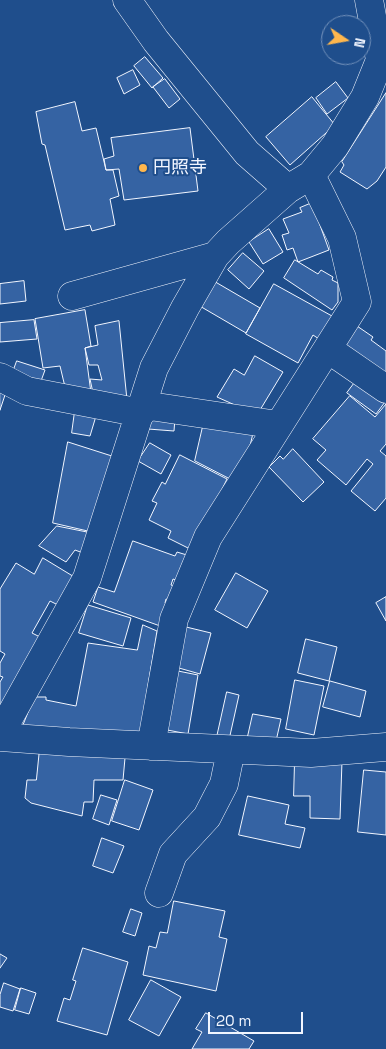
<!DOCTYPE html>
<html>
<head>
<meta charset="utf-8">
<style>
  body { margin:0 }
  #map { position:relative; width:386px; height:1049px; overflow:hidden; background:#1f4e8c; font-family:"Space Grotesk",sans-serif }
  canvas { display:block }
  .north { position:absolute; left:321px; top:15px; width:50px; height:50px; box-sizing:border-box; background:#1f4e8c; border:1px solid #7391ba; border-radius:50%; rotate:102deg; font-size:14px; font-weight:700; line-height:20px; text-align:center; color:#f2f6ff }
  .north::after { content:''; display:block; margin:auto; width:18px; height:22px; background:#ffb74d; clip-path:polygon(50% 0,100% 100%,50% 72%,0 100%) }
  .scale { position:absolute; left:208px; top:1012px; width:95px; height:22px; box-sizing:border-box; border:2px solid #f2f6ff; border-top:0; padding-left:6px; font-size:15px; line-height:18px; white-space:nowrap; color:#f2f6ff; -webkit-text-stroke:4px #1f4e8c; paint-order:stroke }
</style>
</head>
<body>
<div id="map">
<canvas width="386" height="1049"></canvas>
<div class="north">N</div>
<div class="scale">20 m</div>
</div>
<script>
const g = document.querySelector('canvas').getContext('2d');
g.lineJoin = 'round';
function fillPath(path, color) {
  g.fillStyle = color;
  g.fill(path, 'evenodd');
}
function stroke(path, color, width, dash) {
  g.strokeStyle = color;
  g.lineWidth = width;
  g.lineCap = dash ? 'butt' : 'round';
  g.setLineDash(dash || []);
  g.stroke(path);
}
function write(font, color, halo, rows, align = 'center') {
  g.font = font + ' "Space Grotesk","Noto Sans JP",sans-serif';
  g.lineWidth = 4;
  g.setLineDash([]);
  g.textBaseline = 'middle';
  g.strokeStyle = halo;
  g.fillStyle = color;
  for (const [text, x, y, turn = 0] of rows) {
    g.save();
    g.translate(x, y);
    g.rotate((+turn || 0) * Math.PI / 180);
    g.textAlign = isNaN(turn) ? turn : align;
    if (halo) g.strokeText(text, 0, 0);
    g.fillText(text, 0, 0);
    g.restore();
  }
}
const building = new Path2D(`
  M145,57l18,21 -11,10 -18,-22z
  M133,70l7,15 -16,9 -7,-16z
  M165,79l15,20 -11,9 -16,-21z
  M336,82l12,16 -21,16 -11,-16z
  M386,93v74l-9,14 -10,8 -27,-17 4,-7 -2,-3z
  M312,97l23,28 -45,40 -24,-28z
  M75,102l7,29 14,-3 10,42h7l6,26 -9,3 5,26 -23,6 -2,-6 -25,5 -20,-85 -3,-1 -6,-32z
  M190,128l8,63 -74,9 -5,-31 -13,1 -2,-11 10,-3 -3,-18z
  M312,203l17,47 -31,12 -5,-14 -6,2 -5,-15 7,-2 -6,-14 19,-7 -2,-4z
  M269,229l14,23 -20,12 -14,-22z
  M243,253l21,18 -15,18 -21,-19z
  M295,260l23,14 3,-4 12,7 -1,3 6,3v19l-6,8 -48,-32z
  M212,280l48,28 -14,25 -48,-28z
  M24,281l2,20 -26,3v-20z
  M274,284l58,32 -13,23 -6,-4 -15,28 -52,-29z
  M85,310l6,36 -6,2 6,45 -26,-6 -5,-21 -17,2 -8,-49z
  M34,320l3,19 -37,3v-19z
  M119,321l8,79 -34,-7 -3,-14 12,1 -4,-15h-9l-4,-17 13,-3 -3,-19z
  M357,326l16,11 -2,3 15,11v28l-44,-33z
  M255,356l28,16 -26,43 -40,-18 17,-28 10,6z
  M17,361l28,9 -4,11 -28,-9z
  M356,381l29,21 -9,12 -29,-21z
  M0,390l6,2 -6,18z
  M350,396l25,21 11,-13v40l-6,7 6,5v42l-11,13 -24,-20 22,-27 -6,-5 -21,26 -29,-25 9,-10 -13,-11z
  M75,411l21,5 -6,20 -18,-3z
  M147,418h28l-1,13 -26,-2z
  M204,422l50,7 -5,21 -17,30 -37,-19z
  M68,442l47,15 -23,75 -39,-9z
  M150,443l21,12 -10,19 -23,-13z
  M293,449l31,33 -21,20 -34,-35 11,-11 3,3z
  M180,455l47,24 -31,64 -8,5 -20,-10 3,-7 -22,-11 8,-17 -5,-2 10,-19 3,2z
  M57,526l35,7 -9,20 -8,-3 -9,12 -27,-16z
  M133,541l42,15 2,-4 13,4 -9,26 -8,-3 -2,6 7,3 -4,13 -8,-2 -1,4 6,2 -8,22 -70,-25 5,-15 16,5z
  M43,558l33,20 -16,28 -10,-5 -18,32 10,5 -42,69v-25l3,-5 -3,-1v-13l5,-9 -5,-3v-62l16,-26 18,11z
  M236,573l32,18 -21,37 -32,-18z
  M386,597v24l-10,-18z
  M88,605l43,13 -8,28 -44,-13z
  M143,625l14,6 -18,110 -118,-11 13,-33h12v3l30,6 12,-63 49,7z
  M182,626l29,7 -11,41 -28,-8z
  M306,639l31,8 -8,34 -31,-8z
  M168,669l30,6 -10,59 -31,-6z
  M295,680l29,6 -10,49 -28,-6z
  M330,681l36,10 -6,26 -37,-10z
  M227,692l12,3 -10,45 -12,-3z
  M253,714l28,5 -7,31 -28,-5z
  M40,748l85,10 -2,22h-29l-1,22h-9l-2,14 -51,-13 -6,-5 2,-18h9z
  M295,760l47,1 -2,58 -30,-1v-22h-16z
  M364,770l22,2v63l-28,-3z
  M125,780l28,10 -14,40 -27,-9z
  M101,795l16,5 -8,25 -16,-6z
  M248,796l41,9 -4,19 20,4 -5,20 -61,-13z
  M102,838l22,8 -11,27 -20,-7z
  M174,901l51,10 -6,26 8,2 -11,52 -73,-16 6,-29 7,2 4,-16 7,1z
  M131,909l11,4 -7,23 -12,-4z
  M83,948l45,14 -21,73 -50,-14 7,-23 6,2 6,-19 -3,-1z
  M0,954l7,4 -7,10z
  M151,980l30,17 -22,39 -30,-16z
  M4,983l16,6 -7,22 -13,-4v-12z
  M21,988l15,5 -7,21 -14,-4z
  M206,1013l48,28 -5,8h-57l10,-17 -6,-3z`);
fillPath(building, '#3563a3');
stroke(building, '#f2f6ff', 1);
const street = new Path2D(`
  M127,0l29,41 91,112 41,36
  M72,296l143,-40
  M328,349l58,40
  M0,377l27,14 114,22
  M143,405l135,20
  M0,734l87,-156 67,-210 31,-60 30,-52 13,-14 60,-53 23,-14 24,-29 30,-49 15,-37 -11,-60
  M0,737l69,5 242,11 75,-6
  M151,746l23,-127 34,-82 149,-235 -15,-64 -31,-63
  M159,893l14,-39 34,-37 17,-33 7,-34`);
stroke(street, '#f2f6ff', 29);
stroke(street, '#1f4e8c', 28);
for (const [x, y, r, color] of [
  [143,168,5,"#ffb74d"]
]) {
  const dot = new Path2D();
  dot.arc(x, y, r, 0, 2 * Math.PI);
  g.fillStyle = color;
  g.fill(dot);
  stroke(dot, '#1f4e8c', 2);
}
write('18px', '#f2f6ff', '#1f4e8c', [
  ["円照寺",153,168]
], 'left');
</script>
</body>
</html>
